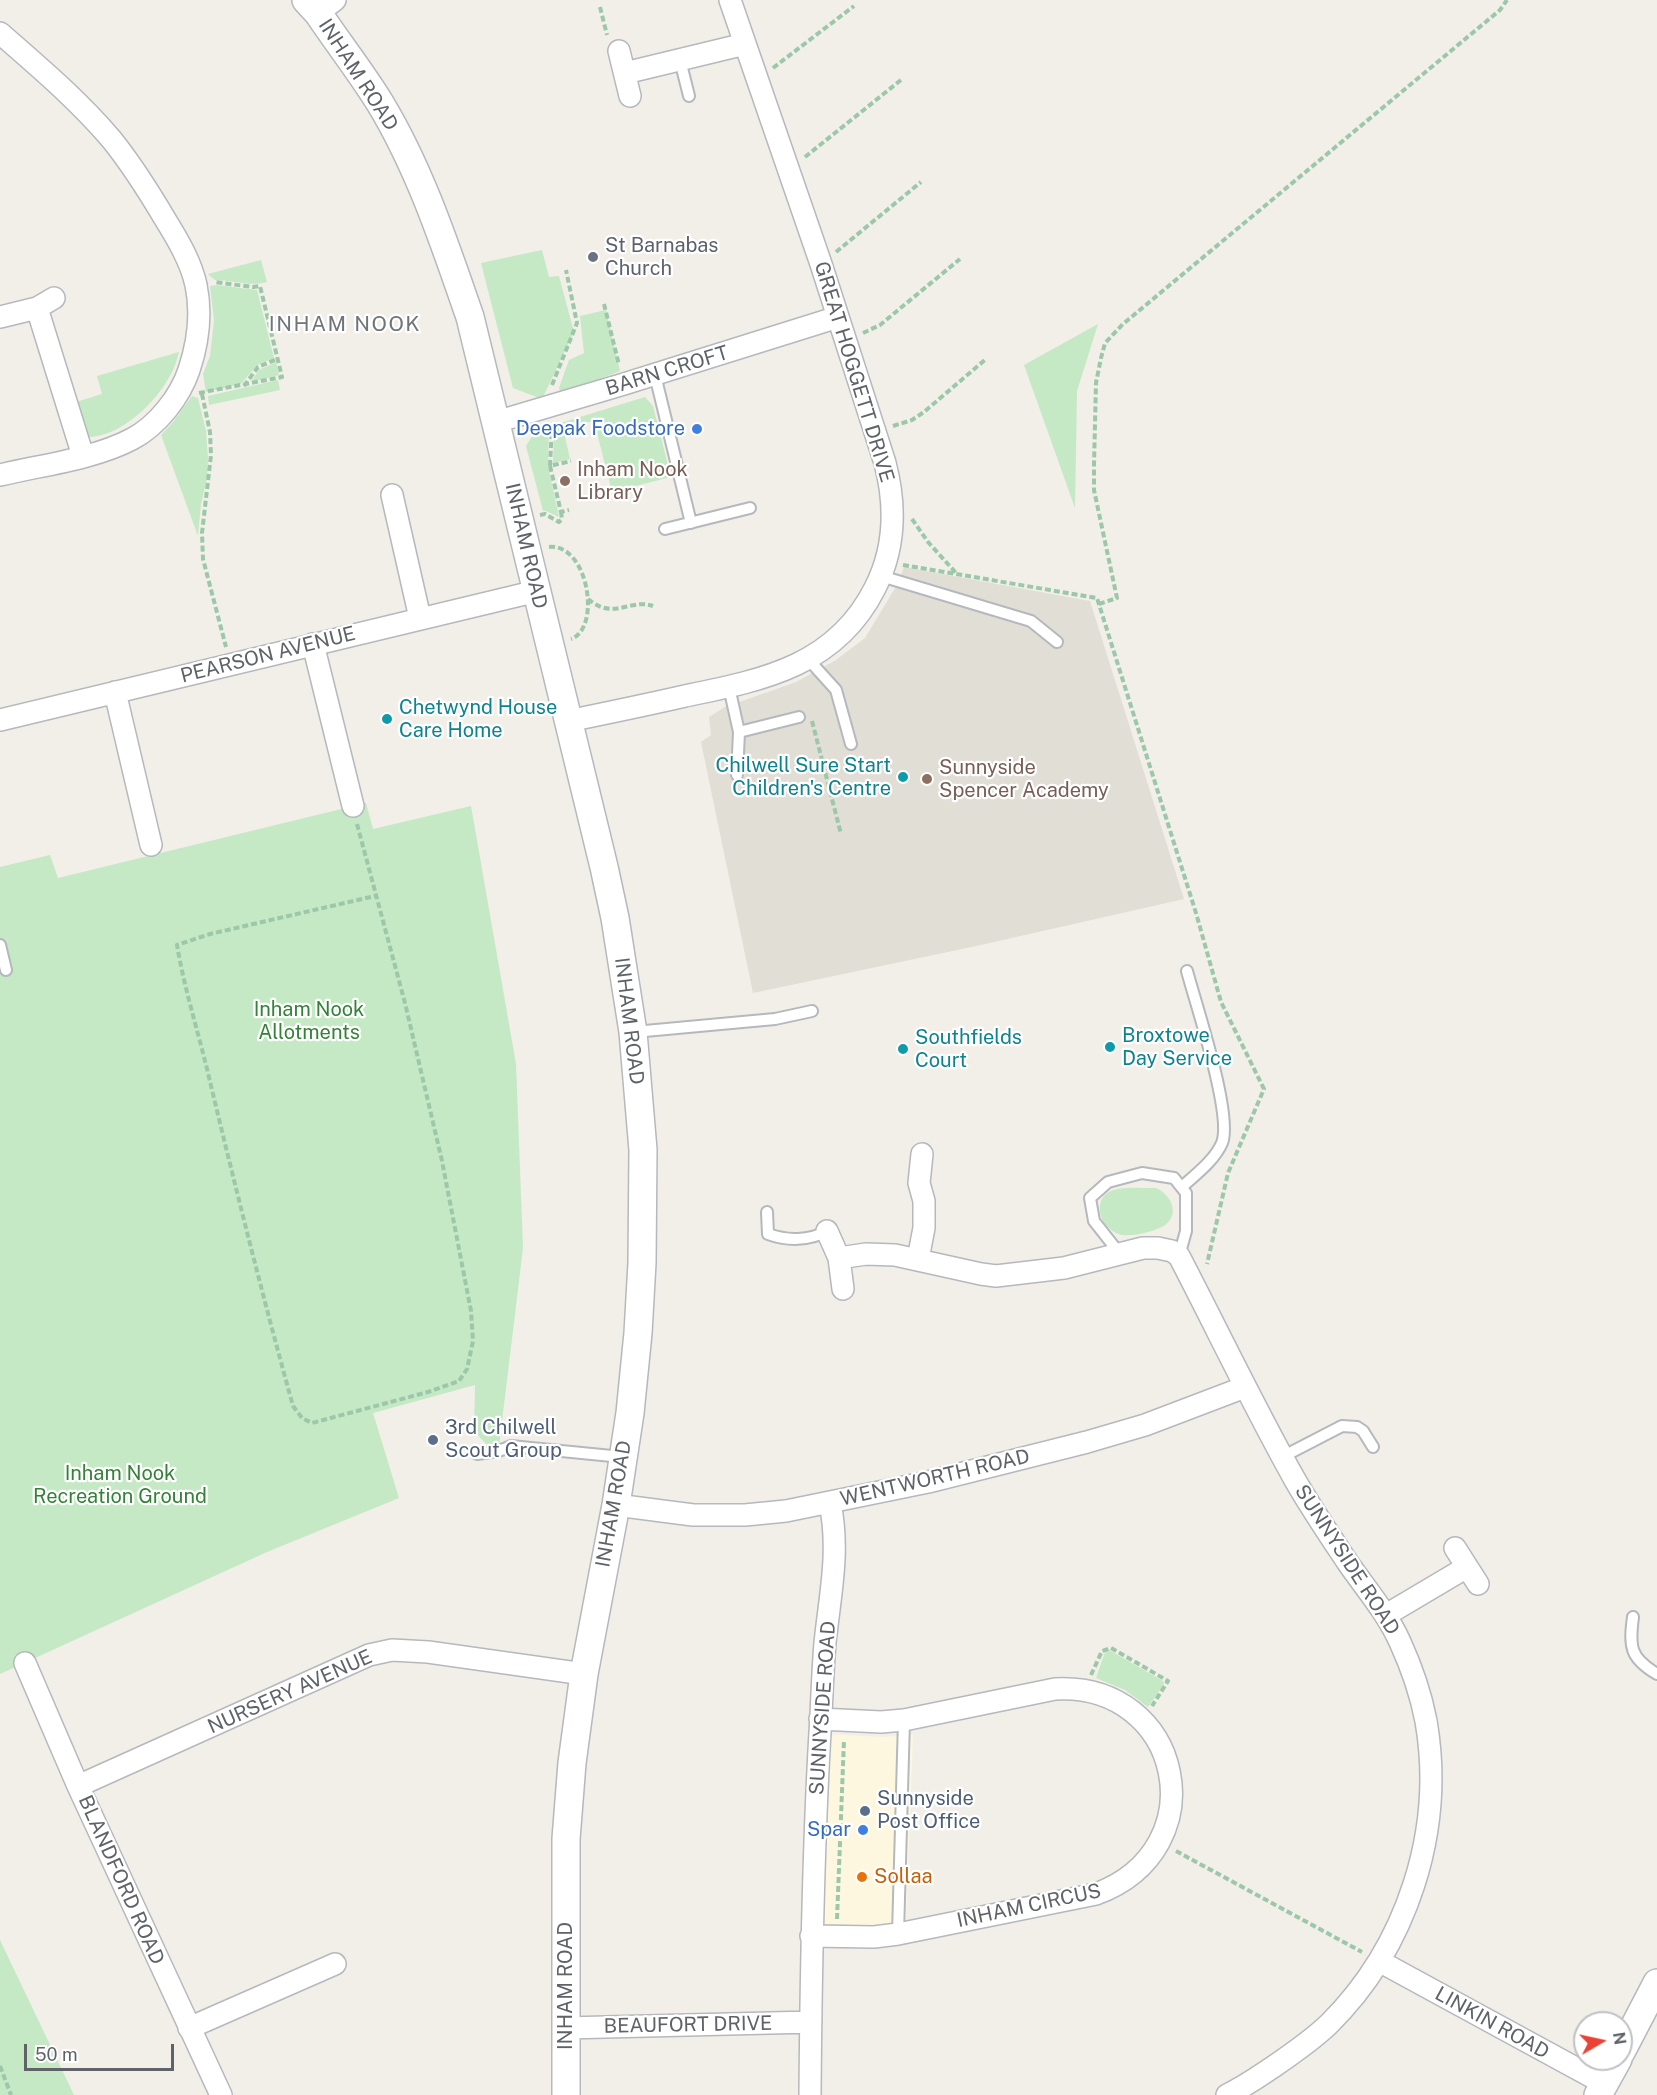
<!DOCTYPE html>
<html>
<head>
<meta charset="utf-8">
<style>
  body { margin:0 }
  #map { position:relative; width:1657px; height:2095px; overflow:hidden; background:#f1efe8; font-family:"Public Sans",sans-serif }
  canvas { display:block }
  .north { position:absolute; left:1573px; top:2011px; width:60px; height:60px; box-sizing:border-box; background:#fff; border:2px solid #bfc1c3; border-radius:50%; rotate:81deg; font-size:16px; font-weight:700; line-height:24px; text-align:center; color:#5f6368 }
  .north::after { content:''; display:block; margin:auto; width:21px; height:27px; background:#ea4335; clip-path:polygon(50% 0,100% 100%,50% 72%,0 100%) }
  .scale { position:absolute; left:24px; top:2044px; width:150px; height:27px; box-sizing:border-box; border:3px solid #5f6368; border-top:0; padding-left:8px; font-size:18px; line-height:21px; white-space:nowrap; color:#5f6368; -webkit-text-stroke:4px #fff; paint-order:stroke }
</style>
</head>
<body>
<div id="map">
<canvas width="1657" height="2095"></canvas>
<div class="north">N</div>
<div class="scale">50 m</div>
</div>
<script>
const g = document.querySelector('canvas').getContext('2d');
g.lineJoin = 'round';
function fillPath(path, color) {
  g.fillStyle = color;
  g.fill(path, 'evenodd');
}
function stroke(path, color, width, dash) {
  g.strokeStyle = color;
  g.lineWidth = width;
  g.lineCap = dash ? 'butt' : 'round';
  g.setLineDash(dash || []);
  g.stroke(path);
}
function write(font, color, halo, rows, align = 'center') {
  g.font = font + ' "Public Sans",sans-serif';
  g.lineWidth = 4.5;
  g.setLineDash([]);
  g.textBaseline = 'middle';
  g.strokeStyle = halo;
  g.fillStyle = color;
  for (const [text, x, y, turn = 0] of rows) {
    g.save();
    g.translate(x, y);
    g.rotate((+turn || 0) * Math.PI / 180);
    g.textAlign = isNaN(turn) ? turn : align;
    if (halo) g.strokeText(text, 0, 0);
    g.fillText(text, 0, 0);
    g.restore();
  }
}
fillPath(new Path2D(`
  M824,1734l58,3 31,-2 -7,187 -34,3 -52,-1z`), '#fef7e0');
fillPath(new Path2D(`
  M904,567l186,34 94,298 -203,46 -228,48 -52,-251 10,-7 -2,-18 16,-10 71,-25 40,-22 29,-22 32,-53z`), '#e1ded6');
fillPath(new Path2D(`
  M542,250l7,27 10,-1 15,56 -32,67 -29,-11 -32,-125z
  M261,260l6,22c-18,5 -34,-2 -52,-2l-7,-6z
  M217,285l40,5 17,68 -17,7 -16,19 -35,8 -3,-18 7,-18 4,-36 -4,-34z
  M606,310l14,61 -59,23 -2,-6 10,-28 15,-7 -4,-37z
  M1098,324l-21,67 -2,117 -51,-143z
  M179,352c-2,7 -4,15 -8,22 -15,29 -52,65 -87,63l-8,-35 26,-8 -5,-18z
  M276,362l3,13 -28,7 8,-12z
  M278,380l2,10 -71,15 -1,-9z
  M192,396l6,2 8,33 2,27 -1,20 -6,26 -3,32 -37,-101 12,-13z
  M645,397l8,9 18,71 -59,15 -18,-71 -31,7 7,31 -17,4 1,-38z
  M549,426l-1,40 11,51 -13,-6h-3l-17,-65 10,-16z
  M366,803l7,26 98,-23 45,258 7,184 -24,198 -12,-1 -13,-14 1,-46 -102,28 26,85 -132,54 -267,122v-807l50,-12 8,23z
  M1156,1188c14,6 25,25 9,37 -10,7 -39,14 -49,8 -9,-5 -15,-12 -16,-22 -2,-30 36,-22 56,-23z
  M1109,1650l54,31 1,3 -16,23 -23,-17 -29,-12 9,-26z
  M0,1940l74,155h-74z`), '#c5e8c5');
const service = new Path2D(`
  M680,60l9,36
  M655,375l36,148
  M665,529l85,-21
  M881,576l150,45 26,21
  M808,659l28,31 15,54
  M729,687l10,45 -2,43
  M739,732l60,-15
  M0,945l6,25
  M634,1032l141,-13 37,-8
  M1182,1187c14,-13 32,-26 40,-44 11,-28 -26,-138 -35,-172
  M767,1212l1,22c19,7 41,7 59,-3
  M1120,1254l-26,-33 -4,-23 18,-16 34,-9 32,5 12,15v38l-7,25
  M477,1454l22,-3 12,-5 111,11
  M1282,1457l60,-31 15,1 6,4 10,16
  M1633,1617c-4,30 -3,41 24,57
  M898,1934l6,-214`);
const minor = new Path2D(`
  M318,13l17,-13
  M0,33c39,34 78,67 112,107 20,25 37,52 53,79 13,21 26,43 31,66 6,29 2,58 -7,85 -9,27 -32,56 -57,69 -38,20 -90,26 -132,36
  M619,51l11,45
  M625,73l120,-29
  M37,308l46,148
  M0,317l37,-9 17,-10
  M496,422l128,-38 214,-67
  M392,495l28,123
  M313,644l40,162
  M115,692l36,153
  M0,720l537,-129
  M568,721c39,-8 78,-16 117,-25 78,-16 151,-30 190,-108 20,-39 21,-83 10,-125l-64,-199 -91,-264
  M827,1231l12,27 4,31
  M839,1258l27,-4 29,1 86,19 15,2 68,-8 79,-20h15l14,3 7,5c39,75 75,151 116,224 16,28 35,56 53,83 18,26 39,50 52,79 11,24 21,53 26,79 19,110 -19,226 -98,304 -16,15 -36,29 -55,42 -15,10 -29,20 -46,28
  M918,1259l6,-31v-27l-5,-18 3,-29
  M616,1505l77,10h52l41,-4 142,-29 159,-40 58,-17 100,-38
  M1455,1548l23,36
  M1386,1615l81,-48
  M25,1663l53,123 143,309
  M78,1786l291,-131 23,-5 36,2 156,22
  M811,1936l63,1 24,-3 198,-40c122,-45 87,-212 -41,-205l-151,31 -23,2 -61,-3
  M1379,1961l226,123
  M189,2028l146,-64
  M565,2028l246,-6
  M810,2095c1,-126 3,-253 11,-379 1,-24 2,-49 4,-73 5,-49 15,-91 5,-140`);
const tertiary = new Path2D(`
  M306,0l12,13c20,30 43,59 62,90 40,66 65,142 90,214l134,550 11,51 18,114 10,118 -1,113 -4,70 -8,80 -14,92 -32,169 -12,89 -6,76v256
  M1621,2052l36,-69
  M1598,2095l20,-36`);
stroke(service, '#b5b8bc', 14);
stroke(minor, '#b5b8bc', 24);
stroke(tertiary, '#b5b8bc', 30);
stroke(new Path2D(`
  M600,7l7,28
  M773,68l81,-62
  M805,157l96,-77
  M836,252l85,-70
  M604,304l15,61
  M863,333l17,-8 80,-66
  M552,385l25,-62 -11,-53
  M244,386l14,-19 19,-8
  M199,393l83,-16 -22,-91 -7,1 -39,-5
  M202,394l8,38 1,23 -9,78 1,26 23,88
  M552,424l-2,42 21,-5
  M893,426l19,-6 12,-8 62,-53
  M550,466l11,46 8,-2
  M540,515l5,-1 14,8 3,-3 -1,-7
  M912,519l16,23 28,31
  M549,547c39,-4 53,81 22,92
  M903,565l194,33 99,315 25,89 43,87 -36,84 -21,91
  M588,599c26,22 41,-1 65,7
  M1099,604l18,-6 -23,-108v-25l2,-82 5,-25 4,-15 18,-19 377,-314 7,-10
  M812,721l29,113
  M357,824l48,179 37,158 29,150 2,30 -6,28 -8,12 -31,11 -116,31 -10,-5 -9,-12c-31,-112 -59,-224 -86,-337 -10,-41 -23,-82 -30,-124l33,-11 165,-38
  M1091,1675l11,-24 9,-3 57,33 -16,25
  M1176,1851l186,101
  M837,1919l7,-179
  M0,2066l11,29`), '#9cc7a9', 4, [6, 3]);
stroke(service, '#fff', 10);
stroke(minor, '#fff', 21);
stroke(tertiary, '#fff', 27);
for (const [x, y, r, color] of [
  [593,257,6,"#6b7280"],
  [697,429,6,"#3f7fe0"],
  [565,481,6,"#8d6e63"],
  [387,719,6,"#0f9aa8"],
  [903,777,6,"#0f9aa8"],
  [927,779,6,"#8d6e63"],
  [1110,1047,6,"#0f9aa8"],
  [903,1049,6,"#0f9aa8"],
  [433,1440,6,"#5c6f8a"],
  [865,1811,6,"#5c6f8a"],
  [863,1830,6,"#3f7fe0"],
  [862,1877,6,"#e8710a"]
]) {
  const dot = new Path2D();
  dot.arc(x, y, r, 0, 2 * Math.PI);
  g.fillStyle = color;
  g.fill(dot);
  stroke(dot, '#fff', 2);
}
write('20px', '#5f6368', '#fff', [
  ["INHAM ROAD",358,75,57],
  ["BARN CROFT",667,371,-17],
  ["GREAT HOGGETT DRIVE",854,372,73],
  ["INHAM ROAD",526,546,77],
  ["PEARSON AVENUE",268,655,-14],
  ["INHAM ROAD",629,1021,83],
  ["WENTWORTH ROAD",935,1478,-13],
  ["INHAM ROAD",614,1504,-80],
  ["SUNNYSIDE ROAD",1347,1560,57],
  ["NURSERY AVENUE",290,1692,-24],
  ["SUNNYSIDE ROAD",823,1708,-86],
  ["BLANDFORD ROAD",121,1880,66],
  ["INHAM CIRCUS",1029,1906,-12],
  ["INHAM ROAD",566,1986,-90],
  ["LINKIN ROAD",1492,2023,29],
  ["BEAUFORT DRIVE",688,2025,-1]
]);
write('20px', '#5b616d', '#fff', [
  ["St Barnabas",605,246],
  ["Church",605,269]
], 'left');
write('20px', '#366cbe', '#fff', [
  ["Deepak Foodstore",685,429],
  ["Spar",851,1830]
], 'right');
write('20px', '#785e54', '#fff', [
  ["Inham Nook",577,470],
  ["Library",577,493],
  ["Sunnyside",939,768],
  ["Spencer Academy",939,791]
], 'left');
write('20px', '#0d838f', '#fff', [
  ["Chetwynd House",399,708],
  ["Care Home",399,731],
  ["Chilwell Sure Start",891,766,"right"],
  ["Children's Centre",891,789,"right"],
  ["Broxtowe",1122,1036],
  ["Day Service",1122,1059],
  ["Southfields",915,1038],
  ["Court",915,1061]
], 'left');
write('20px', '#348238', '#fff', [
  ["Inham Nook",309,1010],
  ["Allotments",309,1033],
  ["Inham Nook",120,1474],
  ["Recreation Ground",120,1497]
]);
write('20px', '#4e5e75', '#fff', [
  ["3rd Chilwell",445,1428],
  ["Scout Group",445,1451],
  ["Sunnyside",877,1799],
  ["Post Office",877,1822]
], 'left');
write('20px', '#c56008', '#fff', [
  ["Sollaa",874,1877]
], 'left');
g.letterSpacing = '1.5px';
write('21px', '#70757a', '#fff', [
  ["INHAM NOOK",345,325]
]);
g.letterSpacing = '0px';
</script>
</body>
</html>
